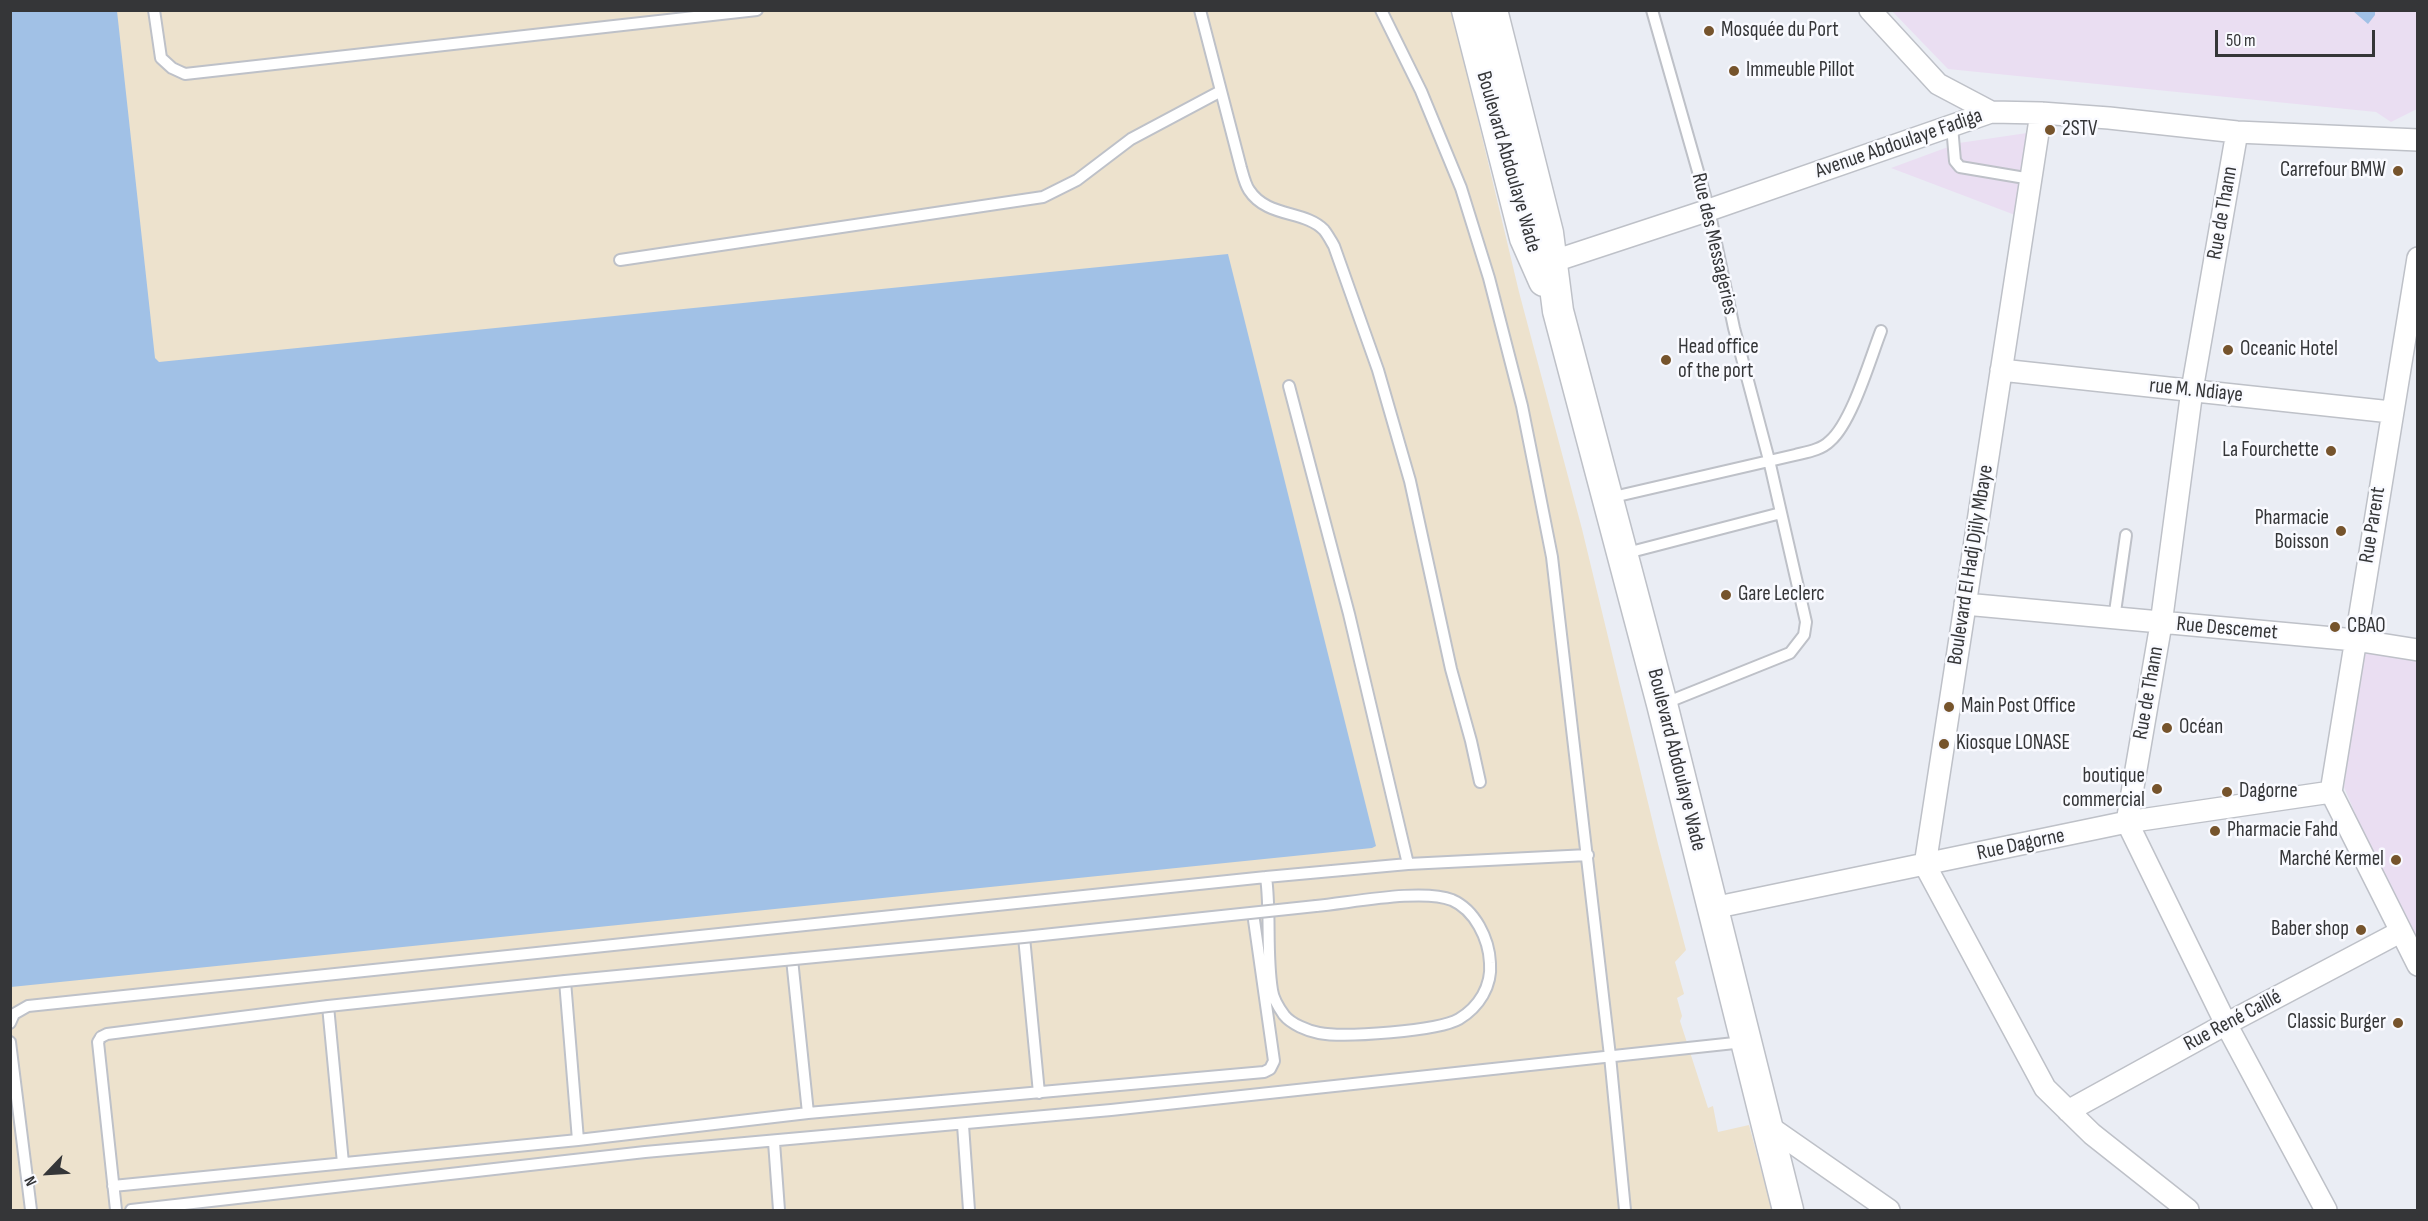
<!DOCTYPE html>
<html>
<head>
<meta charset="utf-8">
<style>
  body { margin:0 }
  #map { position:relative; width:2428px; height:1221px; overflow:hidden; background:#eaedf4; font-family:"Sofia Sans Condensed",sans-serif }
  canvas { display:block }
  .frame { position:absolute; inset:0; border:12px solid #353638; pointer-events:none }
  .north { position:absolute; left:18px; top:1143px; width:60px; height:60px; -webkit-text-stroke:4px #f9faff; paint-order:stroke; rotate:245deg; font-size:16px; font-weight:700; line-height:24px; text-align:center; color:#353638 }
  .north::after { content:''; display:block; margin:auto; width:21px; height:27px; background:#353638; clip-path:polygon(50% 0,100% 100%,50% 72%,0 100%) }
  .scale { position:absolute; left:2215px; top:30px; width:160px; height:27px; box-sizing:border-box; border:3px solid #353638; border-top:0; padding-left:8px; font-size:18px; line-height:21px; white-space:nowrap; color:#353638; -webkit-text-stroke:4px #f9faff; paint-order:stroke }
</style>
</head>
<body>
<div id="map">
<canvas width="2428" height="1221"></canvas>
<div class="frame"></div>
<div class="north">N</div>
<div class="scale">50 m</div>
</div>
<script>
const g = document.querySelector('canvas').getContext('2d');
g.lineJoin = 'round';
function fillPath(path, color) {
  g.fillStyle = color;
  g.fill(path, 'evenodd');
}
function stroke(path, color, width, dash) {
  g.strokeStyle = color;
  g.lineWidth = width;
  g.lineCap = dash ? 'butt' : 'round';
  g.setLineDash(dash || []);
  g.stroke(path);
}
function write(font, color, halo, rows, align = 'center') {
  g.font = font + ' "Sofia Sans Condensed",sans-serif';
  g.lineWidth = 5;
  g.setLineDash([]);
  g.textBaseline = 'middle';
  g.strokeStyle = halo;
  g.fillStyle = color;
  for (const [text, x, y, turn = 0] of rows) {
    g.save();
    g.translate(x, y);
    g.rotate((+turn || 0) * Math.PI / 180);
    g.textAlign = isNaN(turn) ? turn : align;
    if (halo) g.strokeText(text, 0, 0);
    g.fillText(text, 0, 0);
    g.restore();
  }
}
fillPath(new Path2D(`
  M1892,11h525v98l-26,13 -15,-10 -428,-43z
  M2027,133l-12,82 -124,-47 68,-25z
  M2365,640l52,7 1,287 -10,5 -64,-152z`), '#eadef2');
fillPath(new Path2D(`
  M10,11h1442l67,281 63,237 76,315 28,106 -11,12 9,32 -7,4 5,18 -2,5 28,87 5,-2 5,26 31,-7 23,85h-1761z`), '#ede2cd');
fillPath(new Path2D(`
  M11,10l106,1 38,347 4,4 1069,-108 148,592 -4,2 -1361,139z
  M2353,11h22v4l-7,9z`), '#a1c1e6');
const lane = new Path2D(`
  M154,10l7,48 11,10 13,6 572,-64
  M1200,10l41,158c2,7 4,16 8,22 18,28 56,20 75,40 4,5 7,11 10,16l44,124 32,111 41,188 20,72 9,41
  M1381,10l40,81 40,97 28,90 33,128 13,65 17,86 58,499 15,154
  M1652,10l57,200 25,118 35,132 37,162 -2,13 -14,18 -127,51
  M1952,126l3,35 5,6 71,12
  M620,260l423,-63 34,-17 54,-41 90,-48
  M1289,386l60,228 59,250
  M1609,498l186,-43c12,-3 26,-5 35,-14 22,-19 40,-82 51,-110
  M1623,554l158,-41
  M2114,619l12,-84
  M1266,877c5,37 0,76 6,113 1,8 7,18 12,25 7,9 24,16 35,18 25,5 119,-2 140,-14 20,-12 33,-33 31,-56 -1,-24 -15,-53 -38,-63 -30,-12 -102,3 -136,6
  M1024,937l15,156
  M792,959l16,154
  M565,981l13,159
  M328,1006l15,157
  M10,1023l4,-9 14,-8 1238,-129 142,-13 180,-9
  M101,1037l-3,5 18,168
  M10,1042l21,168
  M963,1125l6,85
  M774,1142l5,68
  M113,1186l465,-46 230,-27 456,-41 6,-3 4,-8 -21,-148
  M131,1210l514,-58 466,-42 633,-68`);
const street = new Path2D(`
  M1870,10l68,74 53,28
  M2041,113l-116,752 120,223 47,46 96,76
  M2237,132l-45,258 -31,234 -34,198 99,202 100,186
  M1539,266l170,-56 282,-98 50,1 68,5 128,14 181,8
  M2001,370l390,42
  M1965,604l390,36 63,10
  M2331,792l87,-534
  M2331,792l87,173
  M1713,908l414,-86 204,-30
  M2068,1111l158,-87 174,-92
  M1764,1123l125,87`);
const secondary = new Path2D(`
  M1467,10l58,228 19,43
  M1492,10l56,223 10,78 104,393 126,506`);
stroke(lane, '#bec1c8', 14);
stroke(street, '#bec1c8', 24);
stroke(secondary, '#bec1c8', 33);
stroke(lane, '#fff', 10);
stroke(street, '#fff', 21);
stroke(secondary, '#fff', 30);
const laneBridge = new Path2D(`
  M101,1037l6,-3 221,-28 237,-25 459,-44 292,-31`);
stroke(laneBridge, '#bec1c8', 14, []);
stroke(laneBridge, '#fff', 10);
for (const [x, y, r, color] of [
  [1709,31,6,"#76542c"],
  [1734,71,6,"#76542c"],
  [2050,130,6,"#76542c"],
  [2398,171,6,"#76542c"],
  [2228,350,6,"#76542c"],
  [1666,360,6,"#76542c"],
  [2331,451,6,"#76542c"],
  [2341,531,6,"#76542c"],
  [1726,595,6,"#76542c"],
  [2335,627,6,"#76542c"],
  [1949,707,6,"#76542c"],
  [2167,728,6,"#76542c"],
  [1944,744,6,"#76542c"],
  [2157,789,6,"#76542c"],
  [2227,792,6,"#76542c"],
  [2215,831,6,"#76542c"],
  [2396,860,6,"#76542c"],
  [2361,930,6,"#76542c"],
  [2398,1023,6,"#76542c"]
]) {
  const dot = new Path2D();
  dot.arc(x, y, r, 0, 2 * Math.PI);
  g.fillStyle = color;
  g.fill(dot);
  stroke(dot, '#f9faff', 2);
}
write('21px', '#353638', '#f9faff', [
  ["Mosquée du Port",1721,31],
  ["Immeuble Pillot",1746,71],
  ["2STV",2062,130],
  ["Carrefour BMW",2386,171,"right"],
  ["Head office",1678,348],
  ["of the port",1678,372],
  ["Oceanic Hotel",2240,350],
  ["La Fourchette",2319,451,"right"],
  ["Pharmacie",2329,519,"right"],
  ["Boisson",2329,543,"right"],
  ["Gare Leclerc",1738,595],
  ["CBAO",2347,627],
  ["Main Post Office",1961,707],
  ["Océan",2179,728],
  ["Kiosque LONASE",1956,744],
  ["boutique",2145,777,"right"],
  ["commercial",2145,801,"right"],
  ["Dagorne",2239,792],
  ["Pharmacie Fahd",2227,831],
  ["Marché Kermel",2384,860,"right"],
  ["Baber shop",2349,930,"right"],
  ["Classic Burger",2386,1023,"right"]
], 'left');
write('21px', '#353638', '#f9faff', [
  ["Avenue Abdoulaye Fadiga",1899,144,-19],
  ["Boulevard Abdoulaye Wade",1508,162,74],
  ["Rue de Thann",2223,213,-80],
  ["Rue des Messageries",1714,244,77],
  ["rue M. Ndiaye",2196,391,6],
  ["Rue Parent",2373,525,-81],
  ["Boulevard El Hadj Djily Mbaye",1971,565,-81],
  ["Rue Descemet",2227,629,5],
  ["Rue de Thann",2149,693,-80],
  ["Boulevard Abdoulaye Wade",1676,760,76],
  ["Rue Dagorne",2021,845,-12],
  ["Rue René Caillé",2233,1021,-28]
]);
</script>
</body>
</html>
